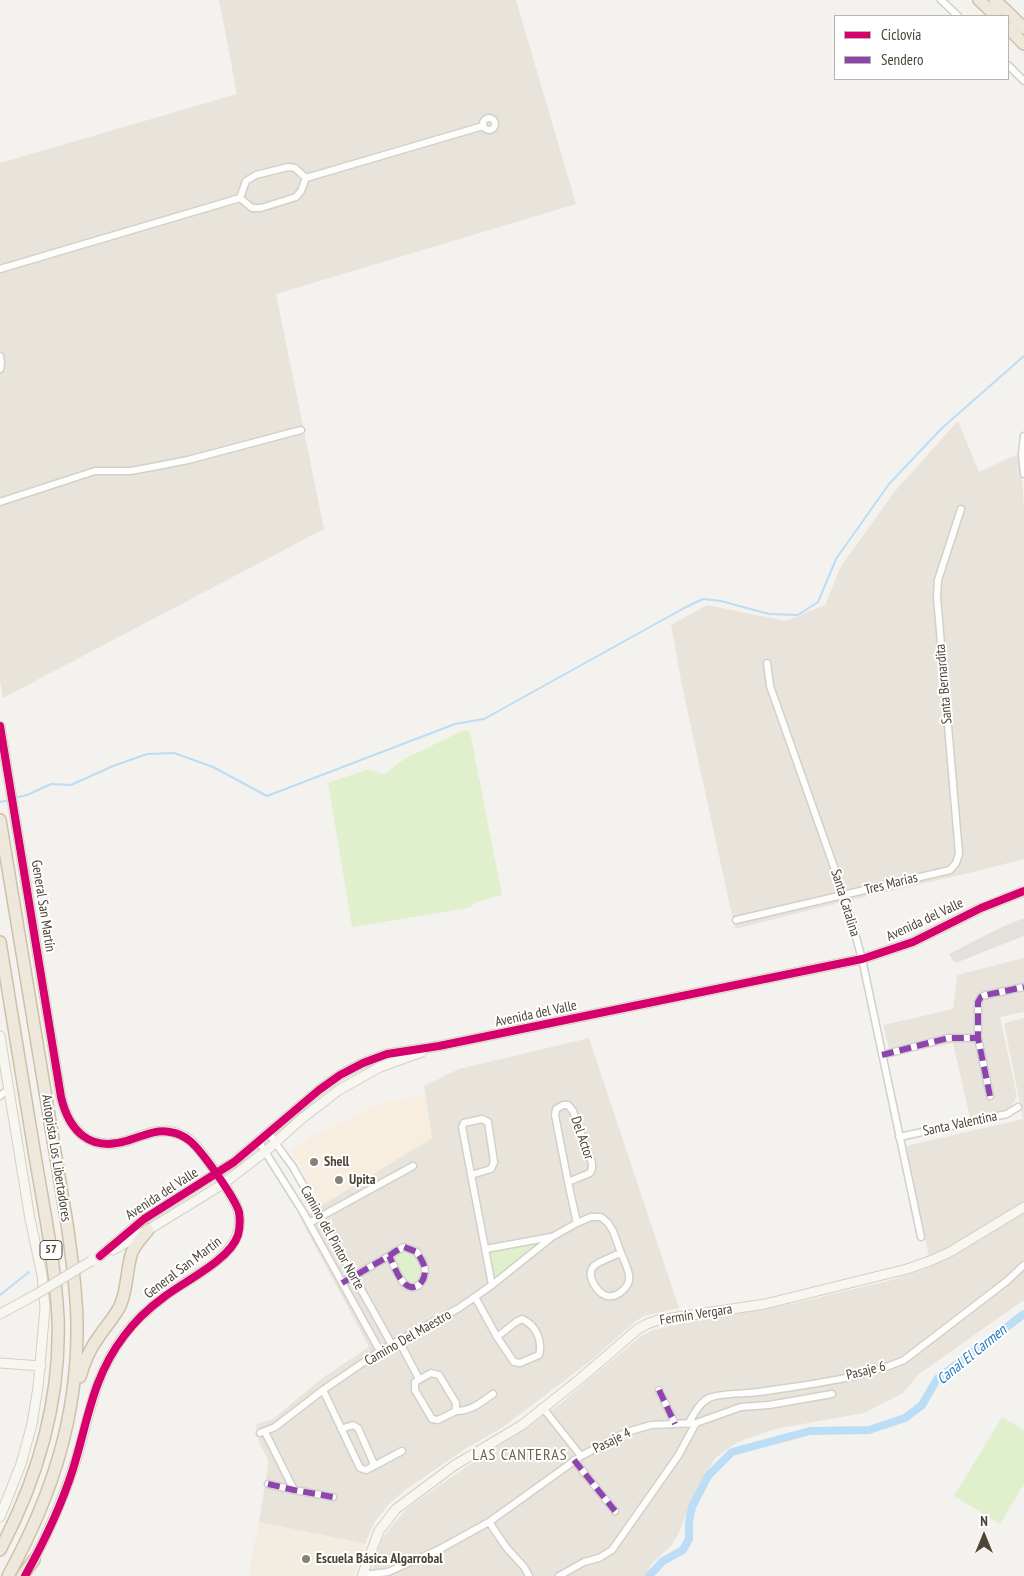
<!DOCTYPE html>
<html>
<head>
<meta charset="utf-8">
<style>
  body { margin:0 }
  #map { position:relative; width:1024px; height:1576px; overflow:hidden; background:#f4f2ee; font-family:"PT Sans Narrow",sans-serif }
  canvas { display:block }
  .legend { position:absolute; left:834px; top:15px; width:175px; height:65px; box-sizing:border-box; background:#fff; border:1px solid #b7b5af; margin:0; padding:6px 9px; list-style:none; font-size:15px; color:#4c4537 }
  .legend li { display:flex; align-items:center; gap:10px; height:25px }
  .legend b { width:25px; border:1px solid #b7b5af }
  .north { position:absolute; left:959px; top:1511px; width:50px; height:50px; -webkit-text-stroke:4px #fff; paint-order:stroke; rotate:0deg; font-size:14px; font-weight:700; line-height:20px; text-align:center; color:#4c4537 }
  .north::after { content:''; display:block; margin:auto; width:18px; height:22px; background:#4c4537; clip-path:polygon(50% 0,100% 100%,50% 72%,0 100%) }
</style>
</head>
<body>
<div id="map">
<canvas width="1024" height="1576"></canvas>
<ul class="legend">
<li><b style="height:6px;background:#d6006c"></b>Ciclovía</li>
<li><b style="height:6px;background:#8e44ad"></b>Sendero</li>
</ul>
<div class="north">N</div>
</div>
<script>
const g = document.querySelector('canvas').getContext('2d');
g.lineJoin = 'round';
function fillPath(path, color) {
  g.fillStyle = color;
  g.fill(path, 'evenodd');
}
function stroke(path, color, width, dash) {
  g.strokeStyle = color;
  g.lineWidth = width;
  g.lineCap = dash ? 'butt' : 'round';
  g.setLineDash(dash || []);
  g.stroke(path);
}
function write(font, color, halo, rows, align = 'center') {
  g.font = font + ' "PT Sans Narrow",sans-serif';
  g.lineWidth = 4;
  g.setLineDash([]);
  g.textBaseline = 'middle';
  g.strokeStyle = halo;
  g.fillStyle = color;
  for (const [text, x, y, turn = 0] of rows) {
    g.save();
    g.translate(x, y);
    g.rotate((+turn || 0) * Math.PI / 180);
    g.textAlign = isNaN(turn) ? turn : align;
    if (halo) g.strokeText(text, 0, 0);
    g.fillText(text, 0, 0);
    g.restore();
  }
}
fillPath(new Path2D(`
  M219,0h297l60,204 -300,90 48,235 -321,169 -3,-18v-517l237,-69z
  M958,421l21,51 41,-19 4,54v352l-59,15 -119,27 -111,28 -53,-243 -11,-61 36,-20 79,16 39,-16 16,-39 54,-75z
  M1024,958v54l-24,5 17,80 -9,13 -38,8 -17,-75 -62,13 -8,-31 70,-16 4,-34z
  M1024,1018v282l-105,74 -16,19 -39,20 -89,16 -37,13 -23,16 -27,51 -8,21 -8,15 -19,17 -8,14h-275l12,-37 11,-15 16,-17 51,-36 65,-42 36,-26 80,-67 12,-6 20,-5 118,-21 97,-23 43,-14 -25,-121 117,-27 -19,-96z
  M589,1038l90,270 -35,8 -8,5 -47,41 -86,65 -38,22 -60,41 -17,15 -14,18 -9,21 -106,-22 9,-56v-7l-9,-16 -3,-19 17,-5 48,-40 48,-32 -69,-129 132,-80 -8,-52 35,-17z`), '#e8e4db');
fillPath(new Path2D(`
  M425,1094l7,44 -110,67 -31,-55 22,-14 78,-37 1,3z`), '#f7eee0');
fillPath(new Path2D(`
  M259,1522l106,22 -11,32h-106z`), '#f2ede0');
fillPath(new Path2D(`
  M464,730h4l2,2 32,163 -25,7 -9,6 -116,19 -24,-144 38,-13h6l9,4 5,-1 18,-14z
  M539,1243l-45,35 -5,-27z
  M405,1251c9,0 18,11 18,20 -1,4 -3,8 -4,12l-5,2c-11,-3 -15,-16 -19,-26l1,-3z
  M1002,1417l22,13v54l-24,40 -46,-28z`), '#e1f0cc');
fillPath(new Path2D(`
  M1024,918v18l-66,26h-4l-5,-8 53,-27z`), '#e3e1dc');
stroke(new Path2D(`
  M14,798l13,-3 24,-11 20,1 42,-19 34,-12 27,-1 39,14 54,29 188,-72 29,-5 202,-112 17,-8 18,2 48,13 29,1 20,-13 18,-43 53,-75 53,-56 82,-72
  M0,802l10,-2
  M0,1295l29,-23`), '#bbddf5', 2);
stroke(new Path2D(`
  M649,1576l14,-15 20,-11 6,-11v-17l3,-15 16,-31 24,-24 78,-21 59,-1 36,-12 17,-13 15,-26 87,-65`), '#bbddf5', 8);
const street = new Path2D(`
  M941,0l17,16
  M1008,65l16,16
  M483 124a6 6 0 1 1 12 0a6 6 0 1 1-12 0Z
  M306,178l177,-52
  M240,198l6,-17 10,-6 32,-8 7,1 11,10
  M240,198l12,10h9l35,-11 5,-6 5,-13
  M0,269l240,-71
  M0,356l1,7 -1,6
  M1024,436l-2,18 2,20
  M0,502l95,-31h35l17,-3 41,-8 113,-30
  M767,663l3,23 76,215 16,58 59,278
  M736,920l214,-50 6,-7 3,-9 -22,-257 1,-17 23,-71
  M882,1055l66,-17h30
  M0,1096l9,-7
  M990,1096l-12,-58v-36l3,-5 5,-2 38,-8
  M563,1105h5l5,6 19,52v6l-2,4 -22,9 -13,-67 1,-6z
  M269,1133c7,12 16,23 24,34l99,178
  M899,1137l108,-23 11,-7
  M259,1142l44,70 77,139
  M471,1175l20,-6 3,-7 -6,-40 -6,-3 -18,4 -2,4 30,158
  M568,1182l9,41
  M309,1223l104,-57
  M486,1249l65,-12
  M621,1253c3,7 7,15 8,22 2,11 -11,23 -22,21 -10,-3 -21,-20 -14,-29 4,-5 21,-11 28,-14z
  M342,1283l47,-27 7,-5 8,-4 13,5c2,4 6,9 7,14 4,12 -7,28 -19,18 -7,-6 -11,-19 -16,-28
  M475,1297l22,40 17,25 6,1 19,-8c4,-14 -3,-30 -17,-36l-6,3 -19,15
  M399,1341l20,38
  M431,1373l8,2 17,28v8l-18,9 -6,-1 -17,-29v-8z
  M323,1390l37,78 6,2 6,-3 1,-5 -15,-34 -5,-3 -12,4
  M659,1390l16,34
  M543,1408l38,48
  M456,1411c16,0 25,-9 37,-17
  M688,1424c6,-10 11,-21 21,-26 11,-5 36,-4 50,-6 46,-7 102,-13 145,-32l103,-79 17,-16
  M265,1432l29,58
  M260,1433l15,-6 48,-37 57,-39 79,-43 33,-23 60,-48 25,-14 14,-6h10l7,6 5,8 8,22
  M574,1460l41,51
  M372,1467l30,-16
  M268,1484l26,6 39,7
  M489,1522l17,25 18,20 5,9
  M363,1574h8l17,-2 52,-23 49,-27 92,-66 46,-24 24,-7 45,-2 45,-16 28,-2 63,-11
  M559,1576l25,-14 15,-4 13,-8 66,-94 18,-33`);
const secondary = new Path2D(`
  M0,726l61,371c8,34 30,55 65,44 14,-4 26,-11 41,-10 8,1 17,4 24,10 11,10 42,54 47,69 2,7 2,15 0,22 -6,27 -51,48 -72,63 -14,11 -28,23 -39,36 -32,42 -36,78 -50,126 -12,37 -27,73 -46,108
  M0,1036l30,183 12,56 3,33 -7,79 -6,37 -11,40 -21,53
  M113,1250l35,-20 75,-46 43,-33 34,-31 39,-30 41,-23 42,-15
  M100,1256l44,-37 90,-57 85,-72 21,-15 23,-12 24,-9 52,-8 423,-87 51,-17 68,-34 43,-17
  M0,1314l35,-19
  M0,1363l41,3
  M362,1576l17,-45 17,-22 59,-44 67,-40 59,-47 57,-49 9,-5 11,-4 107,-16 142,-35 23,-8 20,-9 74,-45`);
const highway = new Path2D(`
  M979,0l17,16
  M995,0l29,28
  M1008,28l16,16
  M0,820l68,410c4,31 9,63 9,95 1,91 -25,171 -69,251
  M0,942c12,72 24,143 35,214 9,53 20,107 23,161 3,82 -20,161 -58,233
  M80,1377c4,-14 9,-27 18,-39 7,-11 16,-20 22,-32 8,-18 6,-36 12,-54 4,-8 10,-15 16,-22
  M22,1576l12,-16`);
stroke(street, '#d2d0cb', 9);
stroke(secondary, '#d4d0c4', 11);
stroke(highway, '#cec0a6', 14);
stroke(street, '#fdfdfc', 6);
stroke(secondary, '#f7f6f1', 9);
stroke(highway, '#ede8db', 11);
const secondaryBridge = new Path2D(`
  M35,1295l56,-34`);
stroke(secondaryBridge, '#d4d0c4', 11, []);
stroke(secondaryBridge, '#f7f6f1', 9);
stroke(new Path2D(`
  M882,1055l66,-17h30
  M990,1096l-12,-58v-36l3,-5 5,-2 38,-8
  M342,1283l47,-27 7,-5 8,-4 13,5c2,4 6,9 7,14 4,12 -7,28 -19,18 -7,-6 -11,-19 -16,-28
  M659,1390l16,34
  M574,1460l41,51
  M268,1484l26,6 39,7`), '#8e44ad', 6, [12, 6]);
stroke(new Path2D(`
  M0,726l61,371c8,34 29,55 65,44 15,-4 28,-12 44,-9 7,1 14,4 20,9 12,10 45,57 49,71 1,7 1,16 -1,23 -8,25 -53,46 -74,62 -15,11 -29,24 -40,39 -32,42 -36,85 -51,133 -12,38 -29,73 -48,107
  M100,1256l44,-37 90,-57 85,-72 21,-15 23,-12 24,-9 52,-8 423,-87 51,-17 68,-34 43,-17`), '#d6006c', 8);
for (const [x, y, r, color] of [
  [314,1162,5,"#878277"],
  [339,1180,5,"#878277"],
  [306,1559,5,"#878277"]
]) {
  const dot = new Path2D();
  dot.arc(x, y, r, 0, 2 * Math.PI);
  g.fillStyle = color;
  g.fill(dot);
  stroke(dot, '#fff', 2);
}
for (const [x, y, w] of [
  [51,1250,22]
]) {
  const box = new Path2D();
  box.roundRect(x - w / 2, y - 9.5, w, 19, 4);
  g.fillStyle = '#fff';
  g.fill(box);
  stroke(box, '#4c4537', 1);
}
write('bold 12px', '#4c4537', null, [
  ["57",51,1250]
]);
write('14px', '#4c4537', '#fff', [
  ["Santa Bernardita",944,684,-95],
  ["Tres Marías",891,884,-14],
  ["Santa Catalina",845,903,73],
  ["General San Martín",43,906,81],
  ["Avenida del Valle",925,920,-25],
  ["Avenida del Valle",536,1014,-12],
  ["Santa Valentina",960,1124,-12],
  ["Del Actor",582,1138,71],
  ["Autopista Los Libertadores",56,1158,81],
  ["Avenida del Valle",162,1194,-33],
  ["Camino del Pintor Norte",332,1238,61],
  ["General San Martín",183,1268,-37],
  ["Fermín Vergara",696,1315,-9],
  ["Camino Del Maestro",408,1338,-30],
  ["Pasaje 6",866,1371,-14],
  ["Pasaje 4",612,1441,-26]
]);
write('bold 14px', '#4c4537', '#fff', [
  ["Shell",324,1162],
  ["Upita",349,1180],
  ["Escuela Básica Algarrobal",316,1559]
], 'left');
write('italic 15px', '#2379bc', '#fff', [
  ["Canal El Carmen",972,1355,-39]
]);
g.letterSpacing = '1px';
write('16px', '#70634d', '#fff', [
  ["LAS CANTERAS",520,1455]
]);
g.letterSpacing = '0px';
</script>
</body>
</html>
